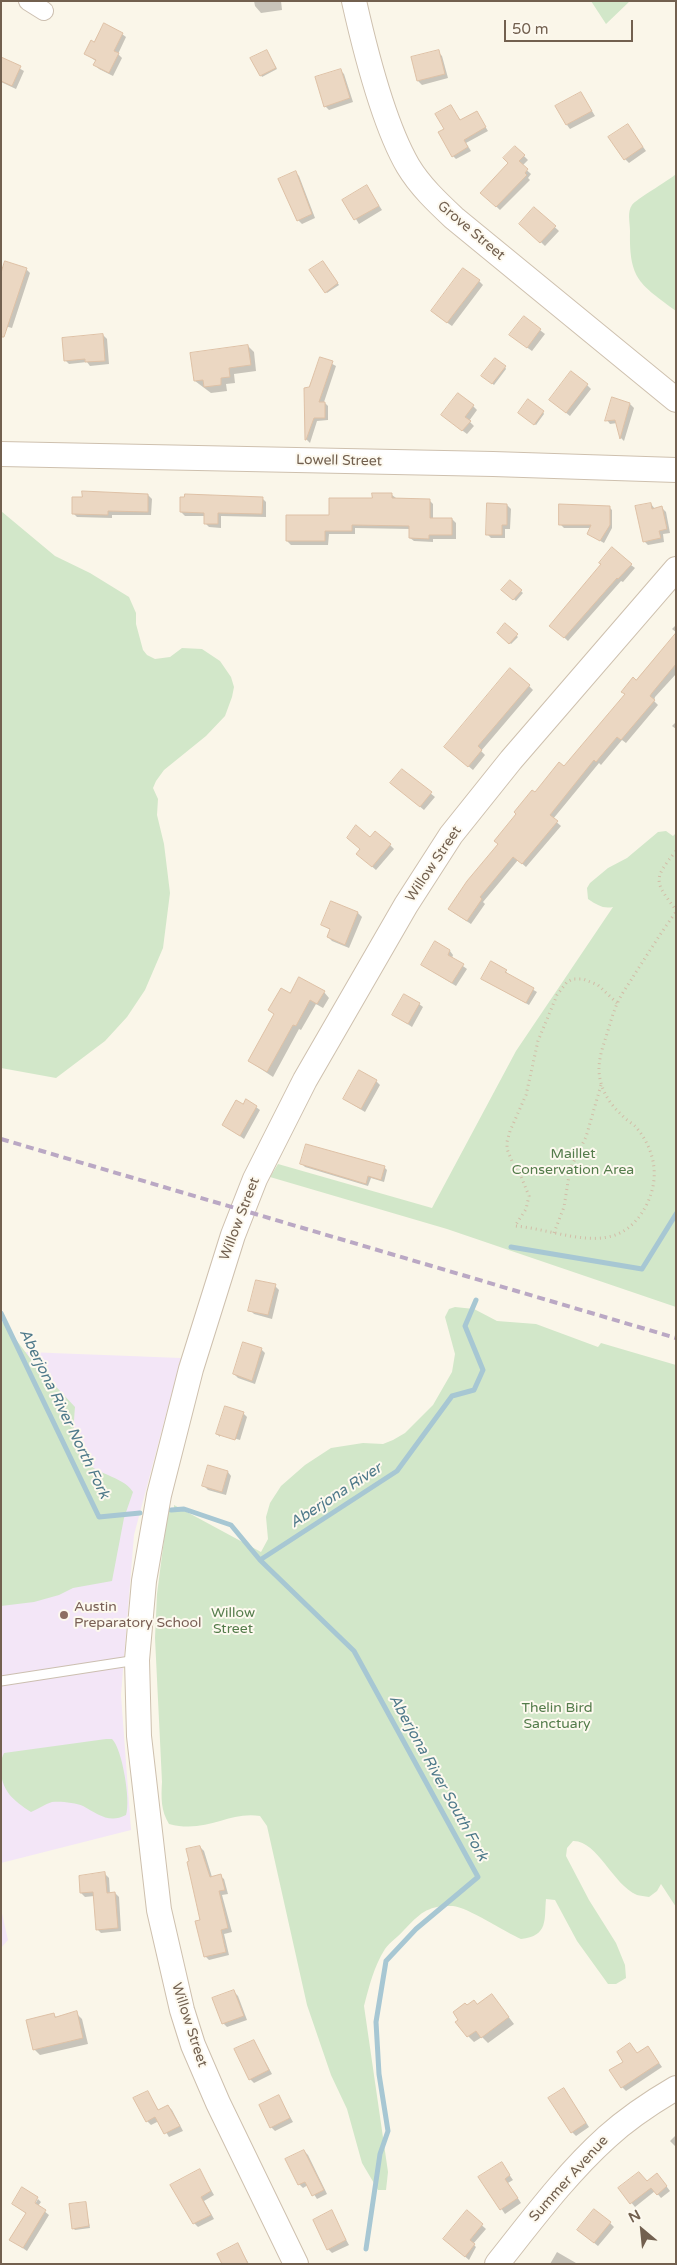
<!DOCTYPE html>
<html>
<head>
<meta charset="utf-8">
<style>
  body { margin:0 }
  #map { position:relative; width:677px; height:2265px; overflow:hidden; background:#faf6e9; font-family:"Varela Round",sans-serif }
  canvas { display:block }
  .frame { position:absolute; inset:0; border:2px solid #72604f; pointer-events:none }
  .north { position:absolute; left:617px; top:2205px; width:50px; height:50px; -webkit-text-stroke:4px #fdf9ef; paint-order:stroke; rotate:332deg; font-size:14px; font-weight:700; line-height:20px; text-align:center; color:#72604f }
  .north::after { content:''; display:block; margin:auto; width:18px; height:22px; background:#72604f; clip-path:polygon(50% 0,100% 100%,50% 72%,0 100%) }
  .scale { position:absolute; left:504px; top:20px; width:129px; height:22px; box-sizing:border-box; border:2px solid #72604f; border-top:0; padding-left:6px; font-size:15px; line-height:18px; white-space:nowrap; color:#72604f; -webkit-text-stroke:4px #fdf9ef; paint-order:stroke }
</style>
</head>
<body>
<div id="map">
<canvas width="677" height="2265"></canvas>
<div class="frame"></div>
<div class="north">N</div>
<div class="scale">50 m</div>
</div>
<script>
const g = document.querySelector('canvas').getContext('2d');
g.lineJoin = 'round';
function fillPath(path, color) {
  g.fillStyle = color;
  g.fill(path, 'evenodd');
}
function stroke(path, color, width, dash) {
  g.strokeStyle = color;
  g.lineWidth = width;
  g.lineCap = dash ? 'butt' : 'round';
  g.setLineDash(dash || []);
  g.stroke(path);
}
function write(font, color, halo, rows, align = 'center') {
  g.font = font + ' "Varela Round",sans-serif';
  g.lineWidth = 4;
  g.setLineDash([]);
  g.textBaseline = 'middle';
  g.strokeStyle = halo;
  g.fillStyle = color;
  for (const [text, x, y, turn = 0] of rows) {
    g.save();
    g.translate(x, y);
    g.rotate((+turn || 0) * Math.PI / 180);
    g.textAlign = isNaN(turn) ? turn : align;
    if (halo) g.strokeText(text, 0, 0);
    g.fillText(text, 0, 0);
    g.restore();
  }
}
fillPath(new Path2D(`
  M1,1351l180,7 -47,177 -13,160 10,135 -130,33z
  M1,1909l7,31 -7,8z`), '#f3e6f7');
fillPath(new Path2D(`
  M591,1h39l-24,23z
  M676,174v137c-36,-27 -47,-31 -46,-80 0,-9 -3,-19 2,-26 3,-5 36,-24 44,-31z
  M1,511l54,45 35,17 39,24 7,16v11l7,26 4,5 8,4 15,-2 12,-9 20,1 18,12 11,16 3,10 -2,10 -7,19 -19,20 -42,34 -8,11 -3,7 5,11 -1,16 7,29 6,49 -7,55 -18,42 -18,27 -22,24 -49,37 -55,-10z
  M666,831l7,5 3,-3v474l-229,-78 -177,-52 8,-13 154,44 84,-157 97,-144c-10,2 -16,-2 -25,-8l-1,-11 3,-5 18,-15 19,-10 31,-26z
  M455,1307l19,2 23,12 39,3 62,23 3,-4 75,22v542l-15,-23 -4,7 -8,6c-4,-1 -9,-1 -12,-2 -24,-10 -40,-55 -64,-54l-6,7 -1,8 23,44 27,43 9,22 1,13 -10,6h-8l-31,-43 -22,-41 -9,-1c-2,20 3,37 -25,40 -16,-7 -54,-32 -68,-33 -25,-1 -33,7 -49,24 -6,7 -14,12 -19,19 -11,17 -16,38 -21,57l24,166 -2,18h-8l-16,-27 -15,-54 -16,-34 -24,-70 -40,-179 -7,-10c-32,-5 -53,18 -91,8 -8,-13 -8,-26 -7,-42l-7,-144 2,-44 11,-85h6v-4l87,47 7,-13 -2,-22 4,-14 11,-17 24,-21 26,-17 32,-5 20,1 10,-4 12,-7 28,-28 19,-33 3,-18 -10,-37 4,-8z
  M1,1320l32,42 42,45c-3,35 -3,54 33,68 10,5 18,7 25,17l-9,26 -12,63 -39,7 -14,7 -25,7 -33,4z
  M106,1739h6c10,9 19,62 14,76 -17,9 -28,-1 -43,-9 -7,-3 -22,-5 -31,-4 -7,2 -14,7 -21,10 -17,-11 -30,-21 -30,-43 0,-6 0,-10 3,-16z`), '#d2e7c9');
fillPath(new Path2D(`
  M254,1h27l1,9 -21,3 -6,-7z
  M122,34l4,3 -8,17 4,4 -9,18 -14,-7 -4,-4 2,-3 -11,-8 9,-10z
  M267,51l10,18 -15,8 -1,-2z
  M438,52l4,4 6,22 -26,7 -4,-4 -6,-23z
  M1,58l23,13 -8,18 -15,-7z
  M340,70l4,4 9,28 -24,8 -4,-4z
  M581,93l14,23 -25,13 -3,-4z
  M451,107l10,14 15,-9 12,19 -22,12 5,8 -15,8 -3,-3 -8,-26z
  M631,130l15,21 -17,12 -4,-4z
  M515,147l13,13 -6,6 9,8 -3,4 2,2 -30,30 -18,-17 28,-30z
  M295,172l4,4 16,42 -13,6 -4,-4z
  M367,187l15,23 -23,14 -15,-24z
  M534,208l25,23 -14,15 -24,-23z
  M324,264l15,21 -12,8 -1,-1z
  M26,269l4,4 -18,55 -11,-3z
  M479,281l4,4 -31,41 -16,-11z
  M524,318l21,16 -13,17 -17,-12z
  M103,335l4,4 2,25 -19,2 -3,-4 -18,2 -4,-4z
  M248,346l6,6 2,19 -22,3 1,9 -9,1 1,7 -16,2 -16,-12z
  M321,358l15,8 -12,36 4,4v14l-11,1 -7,22 -4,-4 4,-50z
  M505,367l1,2 -12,16 -11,-9z
  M587,385l4,4 -21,27 -15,-12z
  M630,404l4,4 -10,33 -3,-3 -4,-15 -7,1 -3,-4z
  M473,406l4,4 -8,11 5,5 -7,8 -20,-15z
  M543,412l1,2 -8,11 -15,-11z
  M148,495l4,4 -1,16h-39v3l-35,-1 -4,-4z
  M392,495l4,3 33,2 4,4v15h19l4,4v16h-23v3l-19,-1 -4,-3v-9l-55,-1v6h-26l-1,11h-37l-4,-4 43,-25z
  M262,498l4,4v15l-45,-1v12l-12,-1 -4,-4v-7h-20l-4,-4z
  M651,504l4,5 7,-1 4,4 4,21 -7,1 1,8 -16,3 -3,-3z
  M507,505l4,4 -1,20h-5v9h-14l-4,-4z
  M609,507l3,3v18l-8,15 -16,-9 3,-6h-27l-4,-4z
  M631,565l4,3 -12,14 -2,-1 -53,60 -13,-12z
  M510,581l13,12 -7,8 -13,-11z
  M505,625l13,12 -7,7 -12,-11z
  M676,625v7l-4,-3z
  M676,635v39l-21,23 -1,4 4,4 -32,38 -4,-3 -21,25 -2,-2 -46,56 8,7 -35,41 -8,-7 -35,42 2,2 -14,20 -17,-11 -4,-4 85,-115 29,-26z
  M529,686l4,4 -52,61 4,4 -12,15 -24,-20z
  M676,722v7l-4,-3z
  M402,770l33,27 -11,13 -28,-23z
  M371,839l19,6 4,4 -18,21 -14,-12z
  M332,902l26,11 4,4 -13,31 -17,-7 -4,-4 3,-7 -9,-5z
  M435,943l15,8 3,4 -1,3 15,11 -11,17 -34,-21z
  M506,971l2,4 29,17 -8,13 -47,-26z
  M324,992l5,6 -6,10 -7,-4 -15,26 -2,-1 -26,48 -24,-16 26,-46 -5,-5 20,-16z
  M419,1004l4,3 -11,20 -18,-12z
  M376,1081l4,4 -15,27 -21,-13z
  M243,1106l13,1 4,3 -16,29 -20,-14z
  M342,1154l42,13 3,3 -3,12 -13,-4 -3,8 -63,-19 -3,-3 39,-8z
  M275,1286l4,4 -7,29 -18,-5 -4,-4z
  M261,1349l4,4 -10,31 -17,-6 -4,-4z
  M243,1413l4,4 -7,23 -20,-6v3l-3,-3z
  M228,1472l3,4 -5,19 -18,-5 -4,-4z
  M200,1847l4,4 8,26 8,-1 4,3 4,15 -6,1 10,37 -8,2 5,21 -20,5 -4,-4z
  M105,1874l4,4 1,16 5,-1 4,4 2,34 -20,2 -4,-4 -3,-33 -9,1 -4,-4 -1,-16z
  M234,1992l4,4 9,24 -20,7 -4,-4z
  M492,1995l22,29 -26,19 -6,-6 -8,5 -6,-6v-29l9,-1z
  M76,2013l6,6 6,25 -48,11 -6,-6 20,-34 3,3z
  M254,2041l18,33 -18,9 -4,-4z
  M648,2047l14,20 -36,24 -4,-4 3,-25z
  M564,2089l25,38 -13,9 -4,-4z
  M147,2092l12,19 9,-5 4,4 11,21 -14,6 -10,-16 -8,4 -4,-4z
  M279,2097l14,25 -18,9 -4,-4z
  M676,2135v12l-6,-6z
  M304,2151l4,4 19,39 -10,5 -9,-14 -5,3 -4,-4z
  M501,2163l12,17 -5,3 13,20 -16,11 -25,-37z
  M200,2171l14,24 -10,6 10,18 -16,8 -4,-4z
  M661,2179l9,12 -9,7 -6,-7 -20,16 -15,-18z
  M38,2199l3,3 -3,4 11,9 -22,36 -16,-11 16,-26 -14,-10 19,5z
  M85,2203l5,25 -15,2 -2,-2z
  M331,2212l18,33 -17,8 -4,-4z
  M467,2212l19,17 -13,15 3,3 -7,13 -20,-17z
  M610,2223l4,4 -16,19 -15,-12z
  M238,2245l11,19h-27z
  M557,2252l19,11 1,1h-27z`), '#0003');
stroke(new Path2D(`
  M511,1247l131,22 34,-55
  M1,1313l98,204 41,-4
  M171,1510l13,-1 47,16 29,35 94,91 124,226 -62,52 -30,32 -10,61 3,52 9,57 -8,23 -14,95
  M260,1560l137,-89 55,-75 22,-6 9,-20 -18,-44 11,-26`), '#a7c7d3', 5);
const building = new Path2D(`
  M104,23l19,10 -9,18 5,2 -10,20 -16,-8 3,-5 -12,-6 7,-14 3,2z
  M267,50l9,18 -16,8 -10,-18z
  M439,50l6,24 -28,7 -6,-24z
  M1,57l20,9 -9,20 -11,-5z
  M341,69l9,29 -26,9 -9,-30z
  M581,92l11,19 -26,14 -11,-19z
  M451,105l9,15 17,-9 9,16 -22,13 4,7 -16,10 -14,-25 6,-3 -9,-15z
  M628,124l15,23 -19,13 -16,-23z
  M515,146l10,9 -6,6 9,8 -3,4 2,2 -31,32 -16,-14 28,-30 -5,-5z
  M296,171l16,43 -15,7 -19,-42z
  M367,185l12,21 -25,14 -12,-20z
  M534,207l22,19 -16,17 -21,-19z
  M5,261l22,7 -23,69h-3v-64z
  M323,261l15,22 -13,10 -16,-23z
  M463,268l17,12 -33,43 -16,-12z
  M524,316l17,13 -14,19 -18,-13z
  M103,334l2,27 -20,1v-3l-21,2 -2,-23z
  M248,345l3,20 -22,3 1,9 -9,1v7l-17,2 -1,-7 -9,1 -4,-28z
  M320,357l13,4 -14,41h6v16h-11l-8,22h-1l-1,-52 5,-1z
  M495,358l11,8 -14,18 -11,-8z
  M571,371l17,13 -22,29 -17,-13z
  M458,393l16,12 -9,12 6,4 -9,10 -21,-16z
  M612,397l18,6 -10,36 -5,-19 -10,1z
  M528,399l16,12 -10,14 -16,-12z
  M82,491l66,3v18l-40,-1v4l-36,-1v-17h10z
  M372,493h20v5l38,1v19h22v17h-23v4l-20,-1v-12l-57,-1v6h-27v10h-39v-26h43v-17h43z
  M185,494l78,3 -1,17 -44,-1v11h-14v-11l-24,-1v-15h4z
  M487,503l20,1v21h-5v10h-16z
  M651,503l1,6 10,-3 5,23 -8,2 2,7 -18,4 -8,-36z
  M559,504l51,2v19l-10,16 -13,-7 4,-9h-32z
  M612,547l20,17 -14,15 -1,-1 -53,60 -15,-12 52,-62 -2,-1z
  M510,580l12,10 -9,10 -12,-10z
  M505,623l13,11 -9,10 -12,-11z
  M676,633v31l-24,29 -2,3 5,4 -34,40 -4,-3 -21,25 -2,-2 -44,55 8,6 -36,43 -9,-7 -33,40 2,2 -15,22 -19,-12 19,-28 31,-37 -4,-3 22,-27 -2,-2 18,-22 3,2 24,-30 5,4 61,-72 -4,-2 12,-15 3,3z
  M510,668l20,17 -52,61 4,4 -14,17 -24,-20z
  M402,769l30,23 -12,15 -30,-24z
  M356,825l14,12 5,-6 16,13 -19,23 -16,-13 4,-5 -13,-11z
  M331,901l27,11 -13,33 -18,-8 3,-8 -9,-4z
  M435,941l15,9 -2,5 16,9 -12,19 -31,-18z
  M491,961l16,9 -2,2 29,16 -8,15 -45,-24z
  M299,977l26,14 -8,13 -7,-4 -14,26 -3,-1 -26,47 -19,-11 26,-47 -6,-4 13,-22 9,5z
  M404,994l16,9 -12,21 -16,-9z
  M359,1070l18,10 -16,29 -18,-10z
  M246,1099l11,7 -17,30 -18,-11 14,-25 7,4z
  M306,1144l79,22 -4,14 -13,-4 -2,8 -66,-20z
  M256,1280l20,4 -8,31 -20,-4z
  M243,1342l19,6 -10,33 -19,-7z
  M225,1406l19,6 -9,28 -19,-6z
  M208,1465l20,6 -6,21 -20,-6z
  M200,1846l10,31 11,-3 4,16 -6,1 9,37 -7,2 5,22 -22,5 -9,-36 5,-1 -13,-58 2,-1 -3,-12z
  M105,1872l2,21 8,-1 3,36 -22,2 -3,-38 -13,1 -1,-17z
  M234,1990l10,26 -22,8 -10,-26z
  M492,1994l17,23 -28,21 -5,-7 -9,6 -12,-15 3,-2 -5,-8 12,-9 2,2 7,-5 3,4z
  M77,2011l6,27 -50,12 -7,-30 28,-7 1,4z
  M254,2040l15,30 -20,10 -15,-31z
  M630,2043l7,10 11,-7 11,17 -38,25 -12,-18 14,-8 -6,-10z
  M564,2088l22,35 -15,10 -23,-35z
  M148,2091l10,19 10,-5 12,21 -16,8 -9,-17 -9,5 -13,-24z
  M279,2095l11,23 -20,10 -11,-23z
  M304,2150l20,40 -12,6 -7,-14 -7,3 -13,-26z
  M502,2162l8,13 -5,4 13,19 -18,12 -22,-33z
  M200,2169l11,22 -10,6 10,18 -18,9 -23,-39z
  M639,2172l8,9 10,-8 10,13 -10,9 -6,-7 -21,16 -12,-16z
  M22,2187l16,10 -3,6 11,7 -23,38 -14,-8 17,-27 -14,-9z
  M86,2202l3,24 -17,3 -3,-25z
  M594,2209l17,13 -17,21 -17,-13z
  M332,2210l14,30 -19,10 -14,-30z
  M467,2210l16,14 -13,16 5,4 -10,13 -22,-18z
  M238,2243l10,21h-26l-5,-10z`);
fillPath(building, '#ebd7c2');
stroke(building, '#dec1a6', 1);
const lane = new Path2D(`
  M1,1681l136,-21`);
const street = new Path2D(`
  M28,1l16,10`);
const secondary = new Path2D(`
  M354,1c11,49 29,122 54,165 12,20 29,36 46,52l222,182
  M1,454l492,10 183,6
  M296,2264l-78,-161 -25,-58 -11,-35 -23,-100 -20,-174 -2,-76 7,-79 15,-86 32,-126 42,-134 22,-56 50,-99 101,-175 45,-70 60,-75 165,-191
  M497,2264c35,-44 69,-90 110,-127 21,-19 45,-35 69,-49`);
stroke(lane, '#ccbfb0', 11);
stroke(street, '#ccbfb0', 20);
stroke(secondary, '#cec0ae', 26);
stroke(new Path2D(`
  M676,851c-24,29 -21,31 0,59
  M617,1003l-19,-18 -15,-6h-10l-6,3 -10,13 -19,46 -12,54 -16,36 -3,11v7l7,17 6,8 9,22 -3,13 -11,17c49,4 103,36 132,-22 13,-27 8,-54 -11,-77 -4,-4 -10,-7 -14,-12 -13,-11 -23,-28 -23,-46 0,-10 3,-20 6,-29 4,-12 7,-25 12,-36 4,-10 12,-20 17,-29 14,-21 27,-43 42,-63
  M554,1233l10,-26 6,-38 16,-32 15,-52`), '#d2bca7', 3, [1, 4]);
stroke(lane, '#fff', 9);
stroke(street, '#fff', 18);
stroke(secondary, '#fff', 24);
stroke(new Path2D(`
  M1,1139l675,199`), '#baa8c4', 4, [8, 5]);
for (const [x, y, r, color] of [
  [64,1615,5,"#8d6e63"]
]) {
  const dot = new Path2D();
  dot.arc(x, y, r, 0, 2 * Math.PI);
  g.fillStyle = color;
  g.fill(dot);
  stroke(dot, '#fdf9ef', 2);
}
write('14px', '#72604f', '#fdf9ef', [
  ["Grove Street",471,231,40],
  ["Lowell Street",339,461,1],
  ["Willow Street",434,864,-56],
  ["Willow Street",240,1219,-69],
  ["Willow Street",189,2025,72],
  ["Summer Avenue",569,2179,-48]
]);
write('14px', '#547c4b', '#fdf9ef', [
  ["Maillet",573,1154],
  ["Conservation Area",573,1170],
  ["Willow",233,1613],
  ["Street",233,1629],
  ["Thelin Bird",557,1708],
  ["Sanctuary",557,1724]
]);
write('14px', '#785e54', '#fdf9ef', [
  ["Austin",74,1607],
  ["Preparatory School",74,1623]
], 'left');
write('italic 15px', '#4e798a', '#fdf9ef', [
  ["Aberjona River North Fork",64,1414,64],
  ["Aberjona River",336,1496,-33],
  ["Aberjona River South Fork",438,1778,61]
]);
</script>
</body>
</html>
